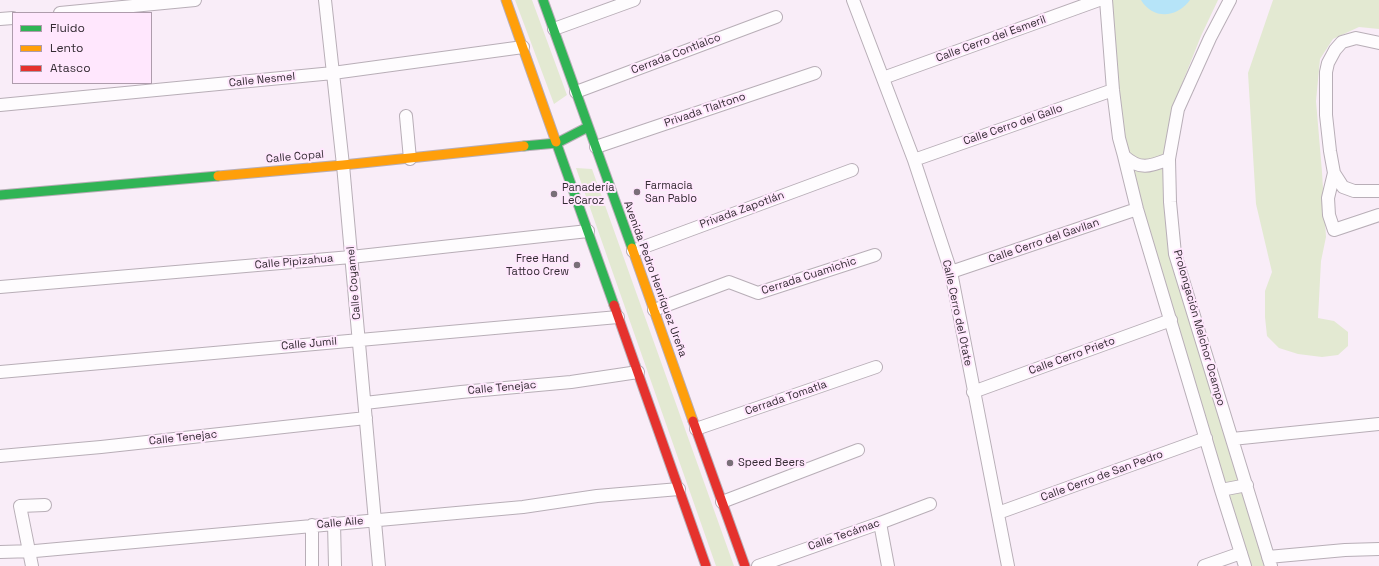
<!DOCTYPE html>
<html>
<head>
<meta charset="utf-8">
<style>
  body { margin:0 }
  #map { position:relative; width:1379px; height:566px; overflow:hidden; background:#f9edf8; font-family:"Space Grotesk",sans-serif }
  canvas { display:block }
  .legend { position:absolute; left:12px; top:12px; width:140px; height:72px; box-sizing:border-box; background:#ffe7fd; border:1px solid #ae9cac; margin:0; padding:5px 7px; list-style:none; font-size:12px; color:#342b33 }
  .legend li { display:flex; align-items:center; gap:8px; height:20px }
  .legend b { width:20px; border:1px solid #ae9cac }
</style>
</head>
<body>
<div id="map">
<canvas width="1379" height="566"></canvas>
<ul class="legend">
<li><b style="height:5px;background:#30b455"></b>Fluido</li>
<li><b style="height:5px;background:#ff9f0a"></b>Lento</li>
<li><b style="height:5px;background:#e5322d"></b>Atasco</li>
</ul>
</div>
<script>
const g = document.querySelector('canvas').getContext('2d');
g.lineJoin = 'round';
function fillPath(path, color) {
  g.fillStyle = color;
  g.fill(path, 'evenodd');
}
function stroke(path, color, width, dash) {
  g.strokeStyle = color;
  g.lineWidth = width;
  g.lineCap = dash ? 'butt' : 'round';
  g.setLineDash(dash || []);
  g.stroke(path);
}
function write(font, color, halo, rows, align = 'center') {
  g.font = font + ' "Space Grotesk",sans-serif';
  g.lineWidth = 4;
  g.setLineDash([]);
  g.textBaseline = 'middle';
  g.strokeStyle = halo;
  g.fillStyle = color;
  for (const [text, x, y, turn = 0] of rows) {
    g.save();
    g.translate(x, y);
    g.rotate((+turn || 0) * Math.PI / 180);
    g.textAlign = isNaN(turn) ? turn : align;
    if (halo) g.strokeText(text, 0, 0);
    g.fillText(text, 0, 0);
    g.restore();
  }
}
fillPath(new Path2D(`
  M515,0h17l35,95 -13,9z
  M1110,0h108l-17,36 -29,73v147l98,310h-21l-76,-246 -48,-178 -7,-52z
  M1273,0h106v29l-20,-2 -26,12 -13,20 -4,42 6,71 4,65 -5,24 -3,57 16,3 14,11v14l-10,9 -16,2 -24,-3 -19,-6 -12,-12 -2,-19v-26l7,-19 -16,-68 -8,-131z
  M576,168l16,1 142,397h-18z`), '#e3e9d2');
fillPath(new Path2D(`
  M1141,0h49c-13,18 -37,20 -49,0z`), '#b6e4f8');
const street = new Path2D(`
  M325,0l18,165 36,401
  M853,0l61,160 37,112 57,294
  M1106,0l7,90 6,48 5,18 13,53 84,281 24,76
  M1230,0l-20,38 -32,71 -9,50 1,43 5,52 96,312
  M60,13l135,-13
  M0,19l13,-1
  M554,29l80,-29
  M1379,43l-23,-5 -14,4 -7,8 -7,13 -2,9v43l4,36 4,22 9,14 11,4h25
  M883,78l216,-78
  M576,92l200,-75
  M0,105l333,-32 190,-26
  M406,116l4,43
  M596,147l219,-74
  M1124,156c16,15 27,10 45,3
  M914,160l199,-70
  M1334,173l-6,25 1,17 5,15 45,-15
  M633,251l219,-81
  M951,272l186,-63
  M0,287l351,-30 237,-26
  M654,310l75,-28 29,11 117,-38
  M0,372l618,-55
  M973,392l198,-72
  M365,403l96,-11 110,-10 67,-10
  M696,429l180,-62
  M1232,439l147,-15
  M0,456l101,-9 265,-29
  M1221,490l26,-5
  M722,502l136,-52
  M998,513l208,-75
  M334,523l1,43
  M880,523l8,43
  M0,552l35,-1 488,-44 74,-11 82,-7
  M1268,557l77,-7 34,-1
  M32,566l-12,-60 25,-1
  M312,566v-41
  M758,566l122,-43 50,-19
  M1204,566l37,-13`);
const fast = new Path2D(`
  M543,0l89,248
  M556,142l58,163
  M524,146l33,-3 31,-16
  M0,195l218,-19`);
const slow = new Path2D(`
  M506,0l50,142
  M218,176l125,-11 181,-19
  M632,248l61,173`);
const jam = new Path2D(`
  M614,305l92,261
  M693,421l52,145`);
stroke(street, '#b8aeb7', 14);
stroke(fast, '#b8aeb7', 11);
stroke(slow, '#b8aeb7', 11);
stroke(jam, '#b8aeb7', 11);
stroke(street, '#fefcfe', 12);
stroke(fast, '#30b455', 9);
stroke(slow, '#ff9f0a', 9);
stroke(jam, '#e5322d', 9);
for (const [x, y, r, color] of [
  [637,192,4,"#796f78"],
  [554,194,4,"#796f78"],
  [577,265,4,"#796f78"],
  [730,463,4,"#796f78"]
]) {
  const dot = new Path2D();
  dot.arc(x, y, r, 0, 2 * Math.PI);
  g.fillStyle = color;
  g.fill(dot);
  stroke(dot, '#ffe7fd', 1.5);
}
write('11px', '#342b33', '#ffe7fd', [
  ["Calle Cerro del Esmeril",991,39,-20],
  ["Cerrada Contlalco",676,54,-21],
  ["Calle Nesmel",262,80,-6],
  ["Privada Tlaltono",705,110,-19],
  ["Calle Cerro del Gallo",1013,125,-19],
  ["Calle Copal",295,157,-5],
  ["Privada Zapotlán",742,210,-20],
  ["Calle Cerro del Gavilan",1044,241,-19],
  ["Calle Pipizahua",294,262,-5],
  ["Cerrada Cuamichic",809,276,-18],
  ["Avenida Pedro Henríquez Ureña",655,279,70],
  ["Calle Coyamel",354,283,-95],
  ["Calle Cerro del Otate",957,313,78],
  ["Prolongación Melchor Ocampo",1199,328,74],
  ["Calle Jumil",309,344,-5],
  ["Calle Cerro Prieto",1072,356,-20],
  ["Calle Tenejac",502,388,-5],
  ["Cerrada Tomatla",786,398,-19],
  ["Calle Tenejac",183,438,-6],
  ["Calle Cerro de San Pedro",1102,476,-20],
  ["Calle Aile",340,523,-5],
  ["Calle Tecámac",844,535,-19]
]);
write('11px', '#342b33', '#ffe7fd', [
  ["Farmacia",645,186],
  ["San Pablo",645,199],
  ["Panadería",562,188],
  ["LeCaroz",562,201],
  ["Free Hand",569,259,"right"],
  ["Tattoo Crew",569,272,"right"],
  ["Speed Beers",738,463]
], 'left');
</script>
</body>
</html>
